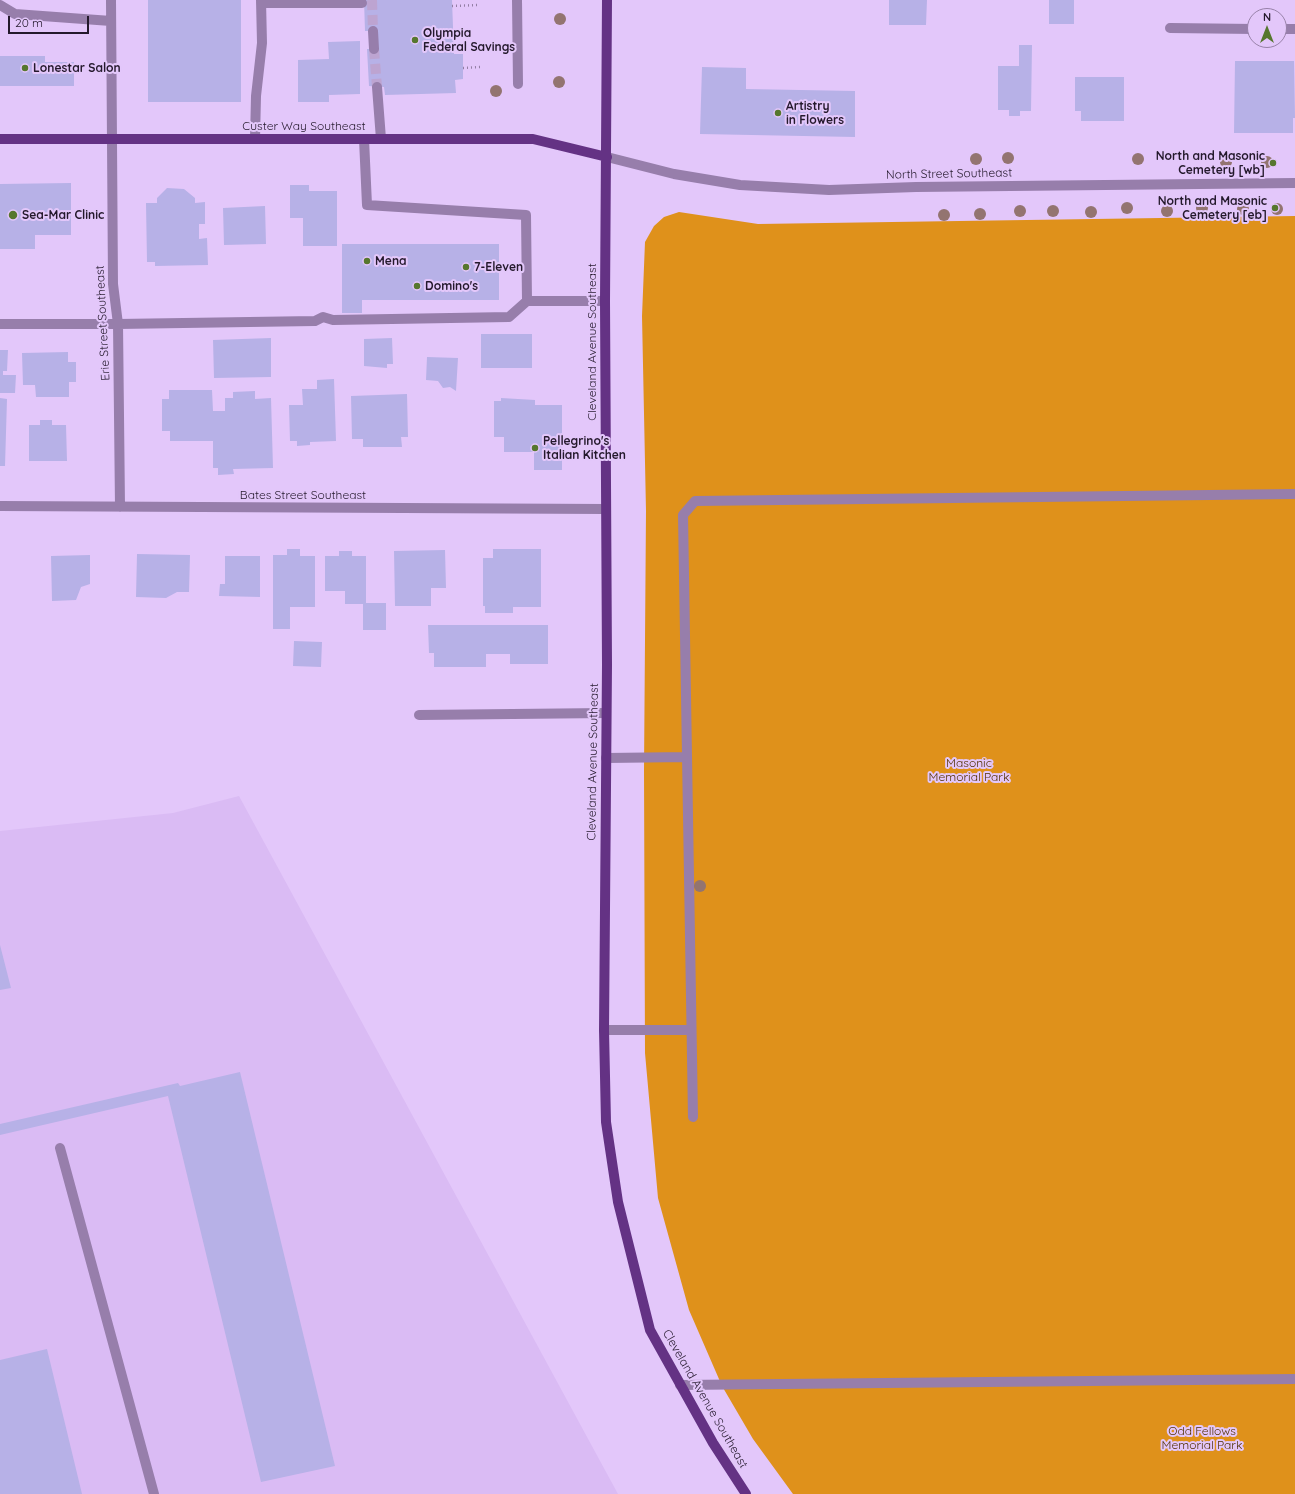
<!DOCTYPE html>
<html>
<head>
<meta charset="utf-8">
<style>
  body { margin:0 }
  #map { position:relative; width:1295px; height:1494px; overflow:hidden; background:#e3c7fa; font-family:Quicksand,sans-serif }
  canvas { display:block }
  .north { position:absolute; left:1247px; top:8px; width:40px; height:40px; box-sizing:border-box; background:#e3c7fa; border:1px solid #9781a8; border-radius:50%; rotate:0deg; font-size:11px; font-weight:700; line-height:16px; text-align:center; color:#24192c }
  .north::after { content:''; display:block; margin:auto; width:14px; height:18px; background:#56772e; clip-path:polygon(50% 0,100% 100%,50% 72%,0 100%) }
  .scale { position:absolute; left:8px; top:16px; width:81px; height:18px; box-sizing:border-box; border:2px solid #24192c; border-top:0; padding-left:5px; font-size:12px; line-height:14px; white-space:nowrap; color:#24192c; -webkit-text-stroke:3px #e3c7fa; paint-order:stroke }
</style>
</head>
<body>
<div id="map">
<canvas width="1295" height="1494"></canvas>
<div class="north">N</div>
<div class="scale">20 m</div>
</div>
<script>
const g = document.querySelector('canvas').getContext('2d');
g.lineJoin = 'round';
function fillPath(path, color) {
  g.fillStyle = color;
  g.fill(path, 'evenodd');
}
function stroke(path, color, width, dash) {
  g.strokeStyle = color;
  g.lineWidth = width;
  g.lineCap = dash ? 'butt' : 'round';
  g.setLineDash(dash || []);
  g.stroke(path);
}
function write(font, color, halo, rows, align = 'center') {
  g.font = font + ' Quicksand,sans-serif';
  g.lineWidth = 4;
  g.setLineDash([]);
  g.textBaseline = 'middle';
  g.strokeStyle = halo;
  g.fillStyle = color;
  for (const [text, x, y, turn = 0] of rows) {
    g.save();
    g.translate(x, y);
    g.rotate((+turn || 0) * Math.PI / 180);
    g.textAlign = isNaN(turn) ? turn : align;
    if (halo) g.strokeText(text, 0, 0);
    g.fillText(text, 0, 0);
    g.restore();
  }
}
fillPath(new Path2D(`
  M239,796l379,698h-618v-663l173,-18z`), '#dabbf4');
fillPath(new Path2D(`
  M679,212l79,12 537,-8v1278h-502l-40,-55 -31,-53 -33,-76 -31,-112 -13,-145 -1,-283 2,-259 -4,-195 3,-74 9,-16 10,-9z`), '#df911b');
fillPath(new Path2D(`
  M148,0h93v102h-93z
  M364,0h88l2,54h9v25l-8,1 1,13 -71,2 -1,-8 -15,-1 -2,-37h11l-1,-18h-12z
  M889,0h38l-1,25h-37z
  M1049,0h25v24h-25z
  M360,41v53l-31,1v7h-31v-42l31,-1 -1,-17z
  M1019,45h13l-1,66h-11v5h-11v-6h-11v-44h21z
  M0,56h45v6h29v24h-74z
  M1235,61h59l1,57h-2v15h-59z
  M702,67l44,1v21l109,2v46l-155,-3z
  M1075,77h49v44h-43v-10h-6z
  M71,183v52h-36v14h-35v-65z
  M290,185h19v6h28v55h-34v-28h-13z
  M167,188l17,1 11,9v5l10,-1v22h-6v15l8,-1 1,27 -53,1v-4h-8l-1,-59h11v-5z
  M265,206l1,38 -42,1 -1,-37z
  M342,244h157v56h-137v13h-20z
  M481,334h51v34h-51z
  M271,338v39l-57,1 -1,-38z
  M392,338l1,26h-6v4l-23,-2v-27z
  M0,350h8l-1,21h-4v4h13l-1,18h-15z
  M68,352v10h8v20h-7v15h-33l-1,-12h-12l-1,-32z
  M427,357l31,1 -2,33 -6,-4 -7,1 -5,-7 -12,-1z
  M334,379l2,62 -26,1v3l-13,1v-5h-7l-1,-36h14l-1,-16h15v-9z
  M169,390h43l1,21h12v-13h8v-6l22,-1v8l16,-1 2,70 -40,1 1,5 -16,1v-7h-5v-27h-43v-10h-8v-32h7z
  M407,394l1,43h-7l1,10h-39v-8h-11l-1,-43z
  M0,398l7,1 -2,67h-5z
  M501,398l34,2v5h27v65h-28v-18h-30v-15h-10v-36h7z
  M40,420h12v5h14l1,36h-38v-36h11z
  M287,549h13v7h15v51h-25v22h-17v-74h14z
  M493,549h48v58h-28v6h-28v-7h-2v-48h10z
  M445,550l1,38h-15v18h-36l-1,-55z
  M339,551h13v5h14v47h20v27h-23v-26h-18v-13h-20v-35h14z
  M137,554l53,1 -1,37h-12l-11,6 -30,-1z
  M90,555v29l-9,3 -5,13 -24,1 -1,-45z
  M225,556h35v41l-41,-1 1,-12h5z
  M428,625h120v39h-38v-10h-24v13h-52v-14h-5z
  M294,641l28,1 -1,25 -28,-1z
  M0,945l11,43 -11,2z
  M240,1072l95,394 -74,16 -93,-386 -168,39v-11l178,-41 2,3z
  M47,1349l35,145h-82v-134z`), '#b7b1e7');
stroke(new Path2D(`
  M372,0l1,31
  M374,49l3,38`), '#bda4d1', 10, [10, 5]);
stroke(new Path2D(`
  M452,6l27,-1
  M463,68l17,-1`), '#937ea4', 2.5, [1, 3]);
stroke(new Path2D(`
  M111,0l2,284 5,40 2,183
  M517,0l1,84
  M261,3h101
  M0,5l15,9 96,7
  M1170,28l85,1
  M1279,29h16
  M373,31l1,18
  M377,87l4,52
  M255,139l1,-43 6,-53 -1,-43
  M364,139l3,66 159,10 1,86h78
  M607,157l67,17 66,11 89,5 87,-3 379,-4
  M0,324h118l197,-3 8,-4 10,3 176,-3 18,-16
  M0,506l605,3
  M419,715l187,-2
  M606,758l81,-1
  M604,1030h87
  M693,1117l-10,-602 12,-14 600,-7
  M60,1148l94,346
  M680,1385l615,-6`), '#977eab', 10);
stroke(new Path2D(`
  M607,0l-2,301 2,364 -3,365 2,92 12,80 32,128 63,113 33,51
  M0,139h533l74,18`), '#643284', 10);
g.fillStyle = '#937470';
for (const [x, y] of [
  [560,19],
  [559,82],
  [496,91],
  [1008,158],
  [976,159],
  [1138,159],
  [1226,162],
  [1267,162],
  [1127,208],
  [1202,208],
  [1243,209],
  [1277,209],
  [1020,211],
  [1053,211],
  [1167,211],
  [1091,212],
  [980,214],
  [944,215],
  [700,886]
]) {
  g.beginPath();
  g.arc(x, y, 6, 0, 2 * Math.PI);
  g.fill();
}
for (const [x, y, r, color] of [
  [415,40,4,"#56772e"],
  [25,68,4,"#56772e"],
  [778,113,4,"#56772e"],
  [1273,163,4,"#56772e"],
  [1275,208,4,"#56772e"],
  [13,215,5,"#56772e"],
  [367,261,4,"#56772e"],
  [466,267,4,"#56772e"],
  [417,286,4,"#56772e"],
  [535,448,4,"#56772e"]
]) {
  const dot = new Path2D();
  dot.arc(x, y, r, 0, 2 * Math.PI);
  g.fillStyle = color;
  g.fill(dot);
  stroke(dot, '#e3c7fa', 1.5);
}
write('bold 12px', '#24192c', '#e3c7fa', [
  ["Olympia",423,33],
  ["Federal Savings",423,47],
  ["Lonestar Salon",33,68],
  ["Artistry",786,106],
  ["in Flowers",786,120],
  ["North and Masonic",1265,156,"right"],
  ["Cemetery [wb]",1265,170,"right"],
  ["North and Masonic",1267,201,"right"],
  ["Cemetery [eb]",1267,215,"right"],
  ["Sea-Mar Clinic",22,215],
  ["Mena",375,261],
  ["7-Eleven",474,267],
  ["Domino's",425,286],
  ["Pellegrino's",543,441],
  ["Italian Kitchen",543,455]
], 'left');
write('12px', '#24192c', '#e3c7fa', [
  ["Custer Way Southeast",304,126],
  ["North Street Southeast",949,174,-1],
  ["Erie Street Southeast",103,323,-93],
  ["Cleveland Avenue Southeast",592,342,-90],
  ["Bates Street Southeast",303,495],
  ["Cleveland Avenue Southeast",593,762,-89],
  ["Cleveland Avenue Southeast",705,1399,60]
]);
write('12px', '#513000', '#e3c7fa', [
  ["Masonic",969,763],
  ["Memorial Park",969,777],
  ["Odd Fellows",1202,1431],
  ["Memorial Park",1202,1445]
]);
</script>
</body>
</html>
